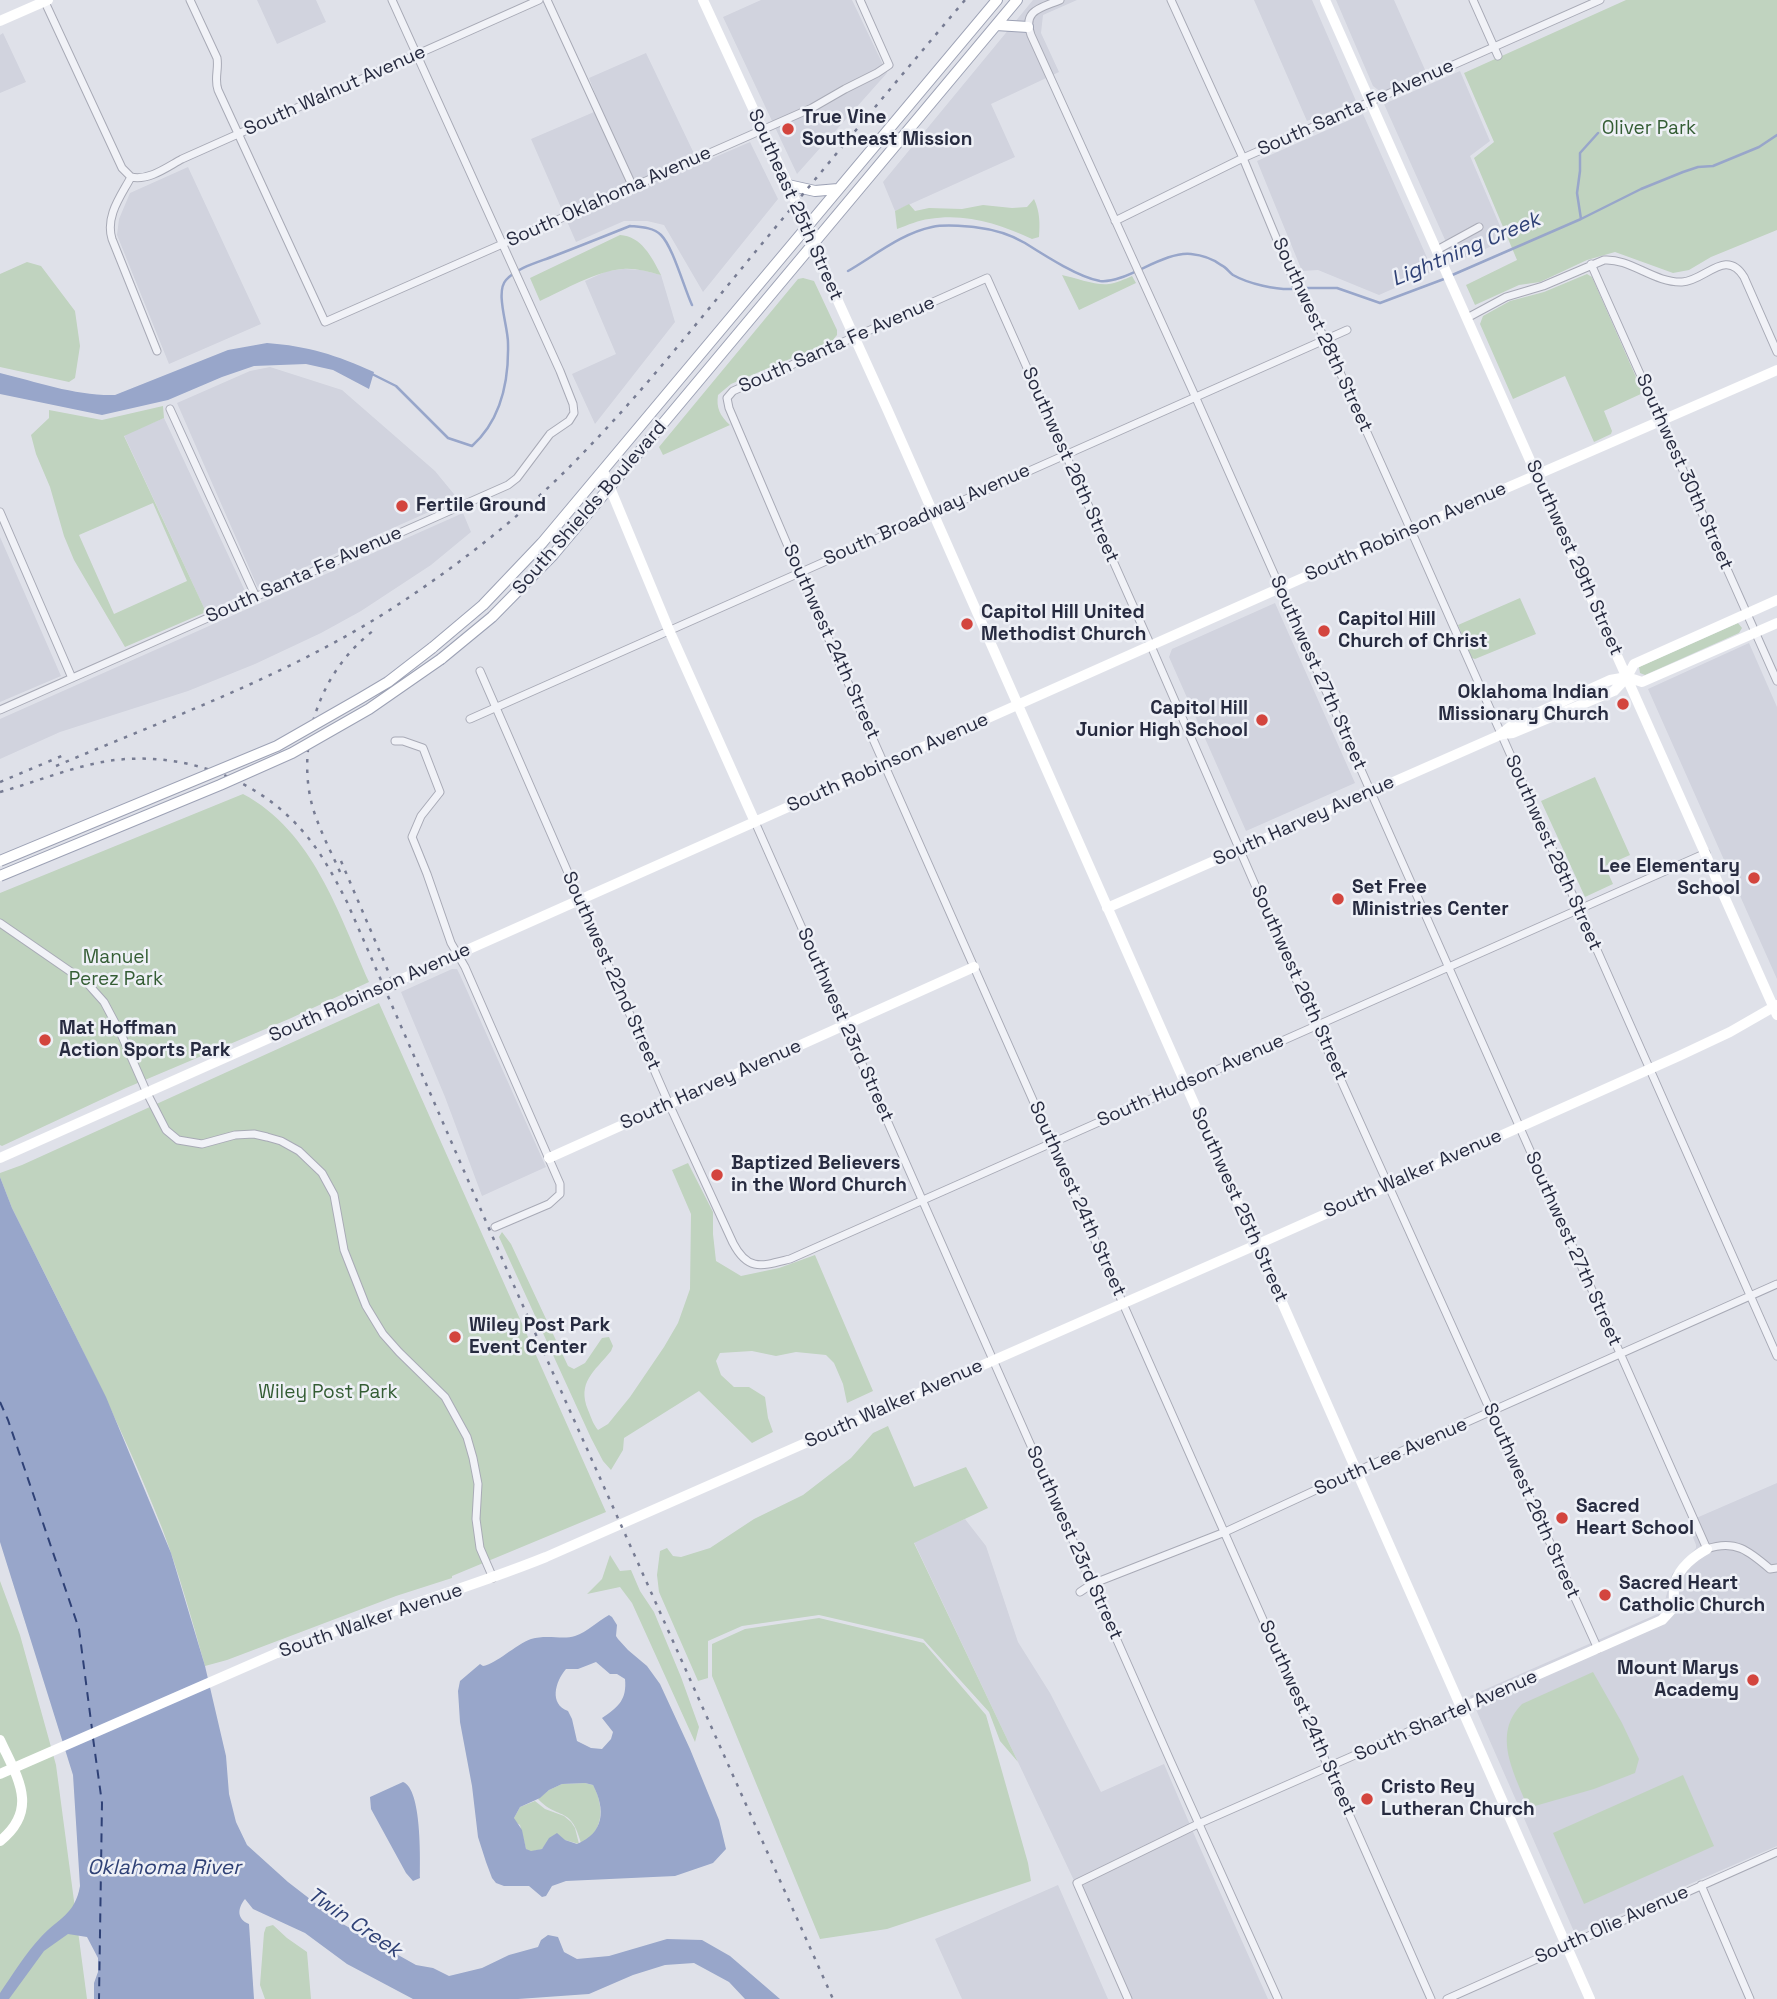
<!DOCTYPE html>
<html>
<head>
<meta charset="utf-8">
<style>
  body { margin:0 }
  canvas { display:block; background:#dfe1e9 }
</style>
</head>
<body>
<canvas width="1777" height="1999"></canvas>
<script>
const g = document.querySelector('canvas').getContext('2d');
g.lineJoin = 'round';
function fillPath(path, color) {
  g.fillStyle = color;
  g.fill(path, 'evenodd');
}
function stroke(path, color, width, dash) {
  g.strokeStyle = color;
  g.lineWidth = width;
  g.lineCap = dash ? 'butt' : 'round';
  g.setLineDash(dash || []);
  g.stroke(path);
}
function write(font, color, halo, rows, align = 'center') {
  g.font = font + ' "Space Grotesk",sans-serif';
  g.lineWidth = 5;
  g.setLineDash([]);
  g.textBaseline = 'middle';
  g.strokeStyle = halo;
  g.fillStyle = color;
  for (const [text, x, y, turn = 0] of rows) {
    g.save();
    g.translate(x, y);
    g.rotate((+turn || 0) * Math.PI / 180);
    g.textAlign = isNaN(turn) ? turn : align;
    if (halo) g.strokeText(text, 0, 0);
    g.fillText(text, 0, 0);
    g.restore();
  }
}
fillPath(new Path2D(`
  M257,0h59l10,22 -49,22z
  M761,0h91l35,73 -90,101 -74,-157z
  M1033,0h44l-34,15 -2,18 18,39 -68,32 24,53 -120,54 -12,-29z
  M1254,0h58l44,101 -49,20z
  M1336,0h58l32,72 -45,20 -8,-6z
  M3,33l23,49 -26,11v-58z
  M646,53l53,111 51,-22 28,57 -75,93 -39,-67 -17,-4h-23l-48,21 -45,-103 70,-30 -12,-31z
  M1460,71l30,70 -20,15 36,84 -51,22 -71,-158z
  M1363,114l70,157 -54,24 -61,-25 -16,1 -45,-110z
  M188,167l73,157 -92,40 -52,-129 2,-16 11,-26z
  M624,269l17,1 20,5 14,47 -80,102 -23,-50 44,-20 -31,-73 22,-10z
  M270,367l72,23 93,81 23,28 -200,89 -81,-185 73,-32z
  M164,418l82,175 -40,19 -82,-177z
  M463,513l8,19 -40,33 -70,46 -40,22 -66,31 -67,27 -128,41 -60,27v-40z
  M0,537l61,139 -61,26z
  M1275,603l80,180 -109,48 -77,-174 3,-8z
  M1749,643l28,64v272l-129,-290z
  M452,969h5l3,6 86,192 -64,29 -37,-99 -44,-105z
  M1777,1483v363l-202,88 -105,-238 192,-84 10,-38 24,-26v-3l-9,-23z
  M965,1519l21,27 32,96 32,51 51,99 63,-28 33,77 71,158h-138l-216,-457z
  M1058,1885l50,114h-146l-27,-60z`), '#d1d3de');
fillPath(new Path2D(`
  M1626,0h151v230l-66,27 -22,13 -16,3 -58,-21 -28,8 -47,22 -21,3 -44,20 -9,-20 51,-25 -43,-102 20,-16 -30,-69z
  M1034,199c6,13 6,24 5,38l-7,2c-33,-15 -65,-26 -103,-20 -10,1 -21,6 -32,10l-2,-18 14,-7 6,7 14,-3 33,1 21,-4 29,3 15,-1z
  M620,235c21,1 32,22 41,40 -13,-3 -25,-7 -38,-6 -25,1 -59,21 -83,32l-10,-23z
  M27,262l14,4 34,45 5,35 -5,32 -6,4 -69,-15v-93z
  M1587,274l5,3 51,116 -39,18 8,20 -1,3 -17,8 -29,-66 -52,23 -33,-75 3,-8 27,-15 34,-9z
  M1062,275c14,3 35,11 47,9 8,-1 16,-5 23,-8l4,7 -57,27z
  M803,278l11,3 23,49v5l-5,6 -101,43 -13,11c-2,13 2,21 12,30l-67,30 -4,-8 139,-168z
  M163,406l1,12 -40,18 82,176 -81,35 -51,-87 -10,-24 -14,-49 -14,-33 -5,-19 18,-17v-8l53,10zM153,503l34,78 -73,33 -35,-79z
  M1520,598l16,36 -61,25 -3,-1 -14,-33z
  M1738,623l4,5 -3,5 -94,42 -5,-2 -1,-6z
  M1595,777l35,78 -25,11 8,18 -28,13 -44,-96z
  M243,794c70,37 96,120 126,188l-80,37 -163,69 -124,58 -2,-1v-252z
  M379,1003l227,509 -154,64v2l-56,18 -169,64 -22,6c-13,-46 -26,-93 -43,-138 -43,-110 -98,-215 -150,-320l-12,-31v-4l22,-8z
  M688,1163l25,49v22l3,27 25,15 38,-8 36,-13 58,136 -26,12 -4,-19 -9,-21 -8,-8 -30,-3 -20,4 -24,-5 -32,2 -4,8 5,14 13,12h15l16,10 3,21 5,14 -21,11 -53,-52 -75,47 -1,12 -12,20 -8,-9 -12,-23 -92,-201 3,-5 9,12 57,122 6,3 11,-6 17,-25 7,-1 4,9 -2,5c-17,21 -34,31 -23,59 3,7 5,14 10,20l10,-6 22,-27 34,-50 14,-24 12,-34 1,-75 -19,-44z
  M888,1426l26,61 52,-20 22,41 -74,35 104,219 -18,-21 -11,-29 -66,-73 -104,-24 -77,11 -34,15v37l-10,3 -39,-89 -2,-17 3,-24 7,-3 6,8 8,1 29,-9 44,-29 49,-24 48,-37 22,-25z
  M610,1555l10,16 11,-1 9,21 14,21 27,65 18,50 -4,15 -63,-139 -12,-16 -33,7 15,-15z
  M0,1581l20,54 36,130 31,234h-87z
  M819,1618l105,25 62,72 42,148 3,18 -144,48 -67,10 -108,-263v-32l33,-15z
  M1593,1672l29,51 17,36 -4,14 -41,16 -66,19c-13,-34 -37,-73 -6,-104z
  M1683,1775l31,71 -130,58 -31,-71z
  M585,1783l8,2c11,20 12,47 -12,58 -10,-38 -22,-22 -43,-44l11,-9 13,-6z
  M535,1801l10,8 19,7 7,6 4,6 4,16 -14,-4 -19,4 -4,5 -12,3 -4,-3 -6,-24 -5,-3 -1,-4 6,-11z
  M273,1925l14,13 20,14 4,47h-46l-5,-14 4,-52 2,-6z`), '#c0d3bf');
fillPath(new Path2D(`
  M267,343c41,3 69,12 107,29l-5,17 -36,-19 -27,-6 -52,2 -32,11 -54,23 -66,15 -102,-21v-21c37,9 76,23 115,22l113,-45z
  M0,1177l12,31 94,189 65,156 34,113 21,90 3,38 7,28 11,23 41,37 53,41 75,42 17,3 16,8 33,-8 27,-13 29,-8 3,-7 7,-5 10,2 6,15 13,7 32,-3 58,-17 35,1 28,16 50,43h-35l-16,-17 -35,-19 -29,2 -32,10 -44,19 -71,5h-105l-66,-35 -42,-31 -52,-24 -8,-10c-8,10 -8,20 4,25l5,75h-160v-16l4,-11v-14l-11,-21 -19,-3 -24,17 -35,48h-9v-6c13,-19 25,-39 40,-55 18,-20 35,-23 40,-52l-7,-111 -73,-233z
  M609,1615l3,2 5,8 -1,11 2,3 10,11 19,16 13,18 30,65 29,71 7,29 -13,14 -38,13 -109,5 -14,5 -6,10 -4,1 -13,-11h-25l-8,-3 -4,-5 -6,-16 -8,-25 -6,-51 -12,-64 -2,-31 2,-10 20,-17 3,2c13,-2 32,-21 48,-27 17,-5 31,1 44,-3 12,-4 23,-15 34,-21zM596,1662l14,12h7l8,5c2,20 -6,28 -23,39l11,14 -2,7 -9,10 -11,-1 -14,-7 -5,-22 -4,-8c-19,-7 -13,-29 -2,-42h12zM585,1783l8,2c13,25 11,48 -16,59l-12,-4 -8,-7 -8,5 -7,11 -11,2 -5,-2 -4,-19 -8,-12 6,-11 20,-9 9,-8 13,-6z
  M403,1782c19,7 17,77 17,96l-7,3 -7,-8 -35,-64 -1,-12z`), '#98a6ca');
stroke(new Path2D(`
  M1581,219l-4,-26 3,-22v-18l18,-20
  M848,271c26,-15 54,-38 84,-44 14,-3 29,-1 42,0 17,2 36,7 51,16 19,12 53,34 75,38 25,3 63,-30 91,-27 10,1 22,5 30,11 5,2 8,7 12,10 16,9 43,15 61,14
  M1450,276l131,-57 60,-30 42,-17 15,-5 15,-1 46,-19 18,-12
  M1301,288h36l43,15 64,-24
  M370,373l26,13 52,52 24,8c29,-26 37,-65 36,-103 0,-17 -13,-51 -2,-63 12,-13 33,-18 48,-24 26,-10 51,-20 76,-30 10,1 23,1 31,9 12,12 23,53 31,70`), '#98a6ca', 2.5);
stroke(new Path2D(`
  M0,1402l8,18 71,209 13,100
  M93,1738l9,65 -3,196`), '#2f4176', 2, [9, 7]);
const street = new Path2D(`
  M44,0l78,168 9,9
  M190,0l27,58c2,11 -3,21 1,32l107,232 487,-214 33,-19 32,-16 12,-8 -29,-65
  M547,0l86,187
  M1060,0c-19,8 -38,10 -29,35l164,361 512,1153c28,-10 42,2 63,20l7,-1
  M1171,0l72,158 54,130 28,51 80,178 372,839
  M1473,0l25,56
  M131,177c18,4 36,-10 51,-18l357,-159
  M131,177c-10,19 -26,39 -19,62l45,112
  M1115,221l128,-63 357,-158
  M1437,250l42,-23
  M1591,264l186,417
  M1467,318l39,-21 37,-11 61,-26c26,-2 50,23 78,22 23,-1 44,-35 62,-5l33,75
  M170,409l86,188
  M0,512l72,166
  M480,671l189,433 64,139c15,29 29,23 57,16l916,-406
  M0,710l508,-225 9,-7 33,-44 19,-13 5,-8 -1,-9 -13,-33 -168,-371
  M470,719l877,-389
  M395,741h8l20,7 17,44 -19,24 -9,21 15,37 24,69 14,24 95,217v10l-11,10 -54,23
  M755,822l415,938 108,239
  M0,923l87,60 17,19 17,32 26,59 19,37 12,10 24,4 33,-9 19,-1 13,3 14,4 18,10 23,22 12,22 10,55 22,56 17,28 16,18 46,45 22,40 6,21 5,26 -2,35 4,29 13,30
  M1080,1592l12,-8 133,-52 132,-61 420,-187
  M1701,1885l49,114
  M1128,1999l-51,-116 121,-59 264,-116
  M1431,1999l-632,-1427 -70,-164 -2,-10 6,-7 254,-113 164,368 165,379 282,624
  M1447,1999l330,-147`);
const primary = new Path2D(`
  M996,25l32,2
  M788,185l27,6 23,-2
  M432,648l51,-43 59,-62 455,-543
  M441,659l51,-42 61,-62 464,-555`);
stroke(street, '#a8aab6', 9);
stroke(primary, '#9da2b5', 12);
stroke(street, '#f1f2f7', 7);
stroke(new Path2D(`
  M703,0l93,202 17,44 75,165 702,1588
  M1325,0l452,1015
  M0,21l48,-21
  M603,471l66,159 86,192
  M1503,734l10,-1 101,-42 13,-14 7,-13 143,-64
  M1107,908l393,-173 15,-12 95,-43 17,-3 15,5 135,-59
  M0,1158l1417,-631 360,-157
  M549,1158l425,-191
  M277,1653c88,-36 180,-60 269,-96l710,-312 423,-189 51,-24 47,-27
  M1462,1708l200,-88 12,-13c0,-8 -1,-17 1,-24 4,-15 19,-27 32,-34
  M0,1740c17,37 40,69 0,101`), '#fff', 10);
stroke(primary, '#fff', 10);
stroke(new Path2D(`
  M56,766c118,-50 239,-93 346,-164 66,-44 128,-93 183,-151 59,-61 112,-128 166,-194 71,-86 142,-172 214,-257
  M0,782l64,-27
  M0,792c36,-10 71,-25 108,-31 72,-11 150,16 197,73 18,21 30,45 42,68l164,377 322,720
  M341,861l56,131
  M340,872c-11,-25 -25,-50 -30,-76 -12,-63 15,-131 67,-168`), '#777c93', 2.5, [3.5, 7]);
const primaryBridge = new Path2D(`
  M0,861l277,-115 84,-48 27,-16 44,-34
  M0,876l220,-91 72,-32 77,-44 72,-50`);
stroke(primaryBridge, '#9da2b5', 12, []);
stroke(new Path2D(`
  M0,1774l277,-121`), '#fff', 10);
stroke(primaryBridge, '#fff', 10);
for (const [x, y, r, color] of [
  [788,129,7,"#d3453e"],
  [402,506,7,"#d3453e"],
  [967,624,7,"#d3453e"],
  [1324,631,7,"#d3453e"],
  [1623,704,7,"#d3453e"],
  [1262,720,7,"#d3453e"],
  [1754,878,7,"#d3453e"],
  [1338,899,7,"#d3453e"],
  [45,1040,7,"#d3453e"],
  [717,1175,7,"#d3453e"],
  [455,1337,7,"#d3453e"],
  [1562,1518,7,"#d3453e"],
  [1605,1595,7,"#d3453e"],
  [1753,1680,7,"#d3453e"],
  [1367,1799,7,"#d3453e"]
]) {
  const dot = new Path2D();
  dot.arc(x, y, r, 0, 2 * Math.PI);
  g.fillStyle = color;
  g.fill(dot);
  stroke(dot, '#eef0f6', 2.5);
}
write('19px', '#272b40', '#eef0f6', [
  ["South Walnut Avenue",335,91,-24],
  ["South Santa Fe Avenue",1356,108,-24],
  ["South Oklahoma Avenue",609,197,-24],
  ["Southeast 25th Street",795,205,66],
  ["Southwest 28th Street",1322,335,65],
  ["South Santa Fe Avenue",837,345,-24],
  ["Southwest 26th Street",1070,465,66],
  ["Southwest 30th Street",1684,472,66],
  ["South Shields Boulevard",590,508,-49],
  ["South Broadway Avenue",927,515,-24],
  ["South Robinson Avenue",1406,532,-24],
  ["Southwest 29th Street",1574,558,66],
  ["South Santa Fe Avenue",304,575,-24],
  ["Southwest 24th Street",831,642,66],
  ["Southwest 27th Street",1318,673,66],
  ["South Robinson Avenue",888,763,-24],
  ["South Harvey Avenue",1304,821,-24],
  ["Southwest 28th Street",1553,853,66],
  ["Southwest 22nd Street",611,971,66],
  ["Southwest 26th Street",1299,983,66],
  ["South Robinson Avenue",370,993,-24],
  ["Southwest 23rd Street",845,1025,66],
  ["South Hudson Avenue",1191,1081,-24],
  ["South Harvey Avenue",711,1085,-24],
  ["South Walker Avenue",1413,1174,-24],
  ["Southwest 24th Street",1077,1199,66],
  ["Southwest 25th Street",1239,1205,66],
  ["Southwest 27th Street",1573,1249,66],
  ["South Walker Avenue",894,1404,-24],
  ["South Lee Avenue",1391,1457,-24],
  ["Southwest 26th Street",1531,1501,66],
  ["Southwest 23rd Street",1074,1543,66],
  ["South Walker Avenue",371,1621,-19],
  ["South Shartel Avenue",1446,1716,-24],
  ["Southwest 24th Street",1307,1718,66],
  ["South Olie Avenue",1612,1925,-24]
]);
write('bold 19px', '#272b40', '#eef0f6', [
  ["True Vine",802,118],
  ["Southeast Mission",802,140],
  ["Fertile Ground",416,506],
  ["Capitol Hill United",981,613],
  ["Methodist Church",981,635],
  ["Capitol Hill",1338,620],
  ["Church of Christ",1338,642],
  ["Oklahoma Indian",1609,693,"right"],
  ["Missionary Church",1609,715,"right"],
  ["Capitol Hill",1248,709,"right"],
  ["Junior High School",1248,731,"right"],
  ["Lee Elementary",1740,867,"right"],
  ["School",1740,889,"right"],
  ["Set Free",1352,888],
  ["Ministries Center",1352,910],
  ["Mat Hoffman",59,1029],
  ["Action Sports Park",59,1051],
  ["Baptized Believers",731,1164],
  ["in the Word Church",731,1186],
  ["Wiley Post Park",469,1326],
  ["Event Center",469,1348],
  ["Sacred",1576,1507],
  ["Heart School",1576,1529],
  ["Sacred Heart",1619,1584],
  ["Catholic Church",1619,1606],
  ["Mount Marys",1739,1669,"right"],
  ["Academy",1739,1691,"right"],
  ["Cristo Rey",1381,1788],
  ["Lutheran Church",1381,1810]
], 'left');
write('19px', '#345d34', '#eef0f6', [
  ["Oliver Park",1649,129],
  ["Manuel",116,958],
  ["Perez Park",116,980],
  ["Wiley Post Park",328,1393]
]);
write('italic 21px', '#2f4176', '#eef0f6', [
  ["Lightning Creek",1466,250,-23],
  ["Oklahoma River",164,1868],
  ["Twin Creek",354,1923,34]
]);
</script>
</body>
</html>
